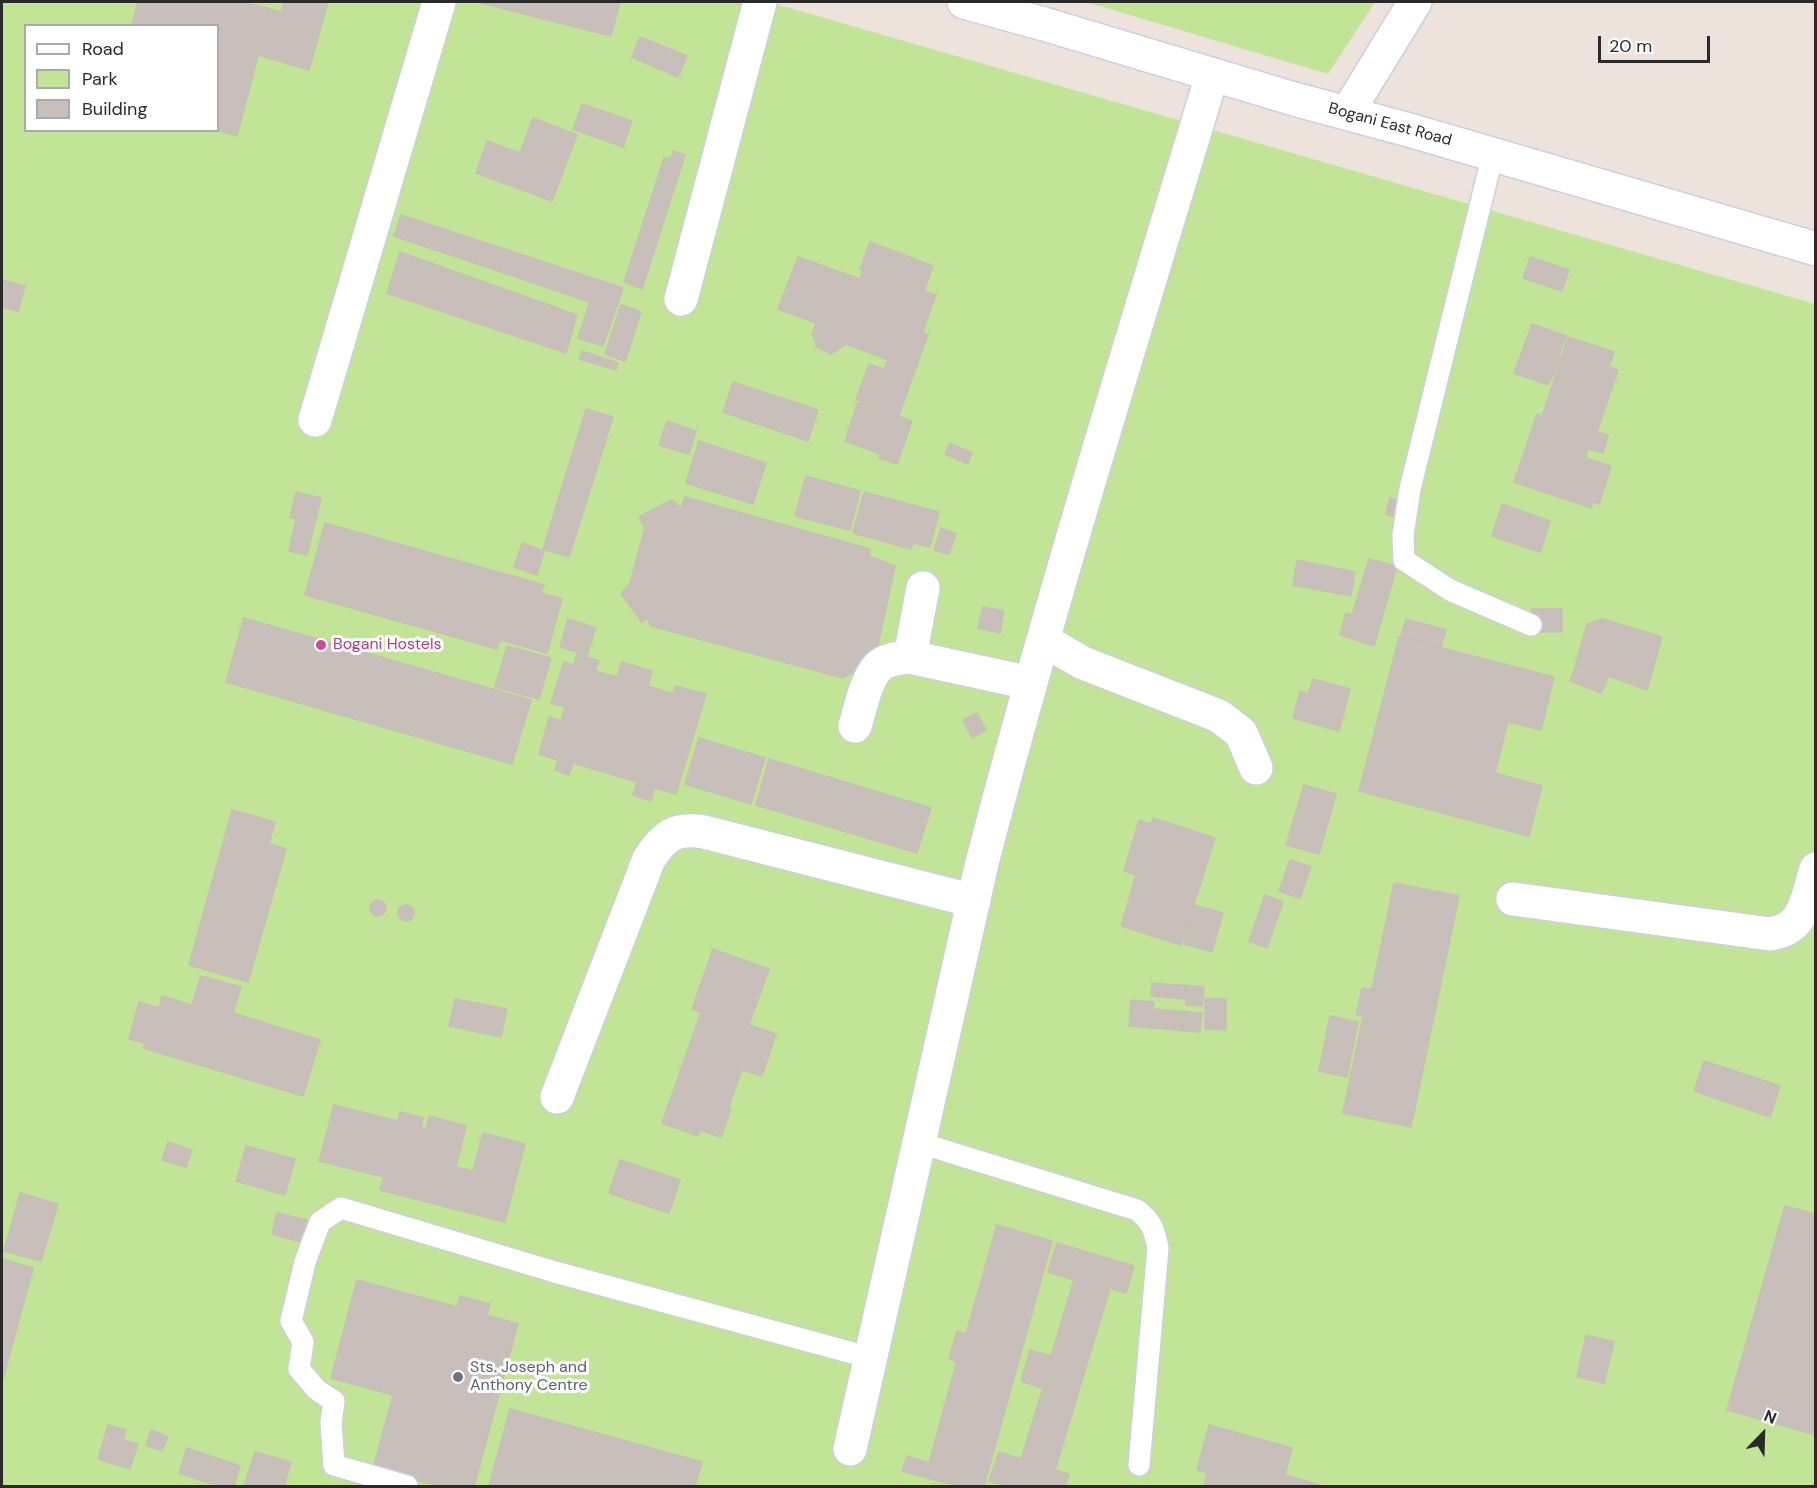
<!DOCTYPE html>
<html>
<head>
<meta charset="utf-8">
<style>
  body { margin:0 }
  #map { position:relative; width:1817px; height:1488px; overflow:hidden; background:#ede2dc; font-family:"DM Sans",sans-serif }
  canvas { display:block }
  .frame { position:absolute; inset:0; border:3px solid #2a2a2a; pointer-events:none }
  .legend { position:absolute; left:24px; top:24px; width:195px; height:108px; box-sizing:border-box; background:#fff; border:2px solid #aaa; margin:0; padding:8px 10px; list-style:none; font-size:18px; color:#2a2a2a }
  .legend li { display:flex; align-items:center; gap:12px; height:30px }
  .legend b { width:30px; border:2px solid #aaa }
  .north { position:absolute; left:1733px; top:1404px; width:60px; height:60px; -webkit-text-stroke:4px #fff; paint-order:stroke; rotate:23deg; font-size:16px; font-weight:700; line-height:24px; text-align:center; color:#2a2a2a }
  .north::after { content:''; display:block; margin:auto; width:21px; height:27px; background:#2a2a2a; clip-path:polygon(50% 0,100% 100%,50% 72%,0 100%) }
  .scale { position:absolute; left:1598px; top:36px; width:112px; height:27px; box-sizing:border-box; border:3px solid #2a2a2a; border-top:0; padding-left:8px; font-size:18px; line-height:21px; white-space:nowrap; color:#2a2a2a; -webkit-text-stroke:4px #fff; paint-order:stroke }
</style>
</head>
<body>
<div id="map">
<canvas width="1817" height="1488"></canvas>
<div class="frame"></div>
<ul class="legend">
<li><b style="height:8px;background:#fff"></b>Road</li>
<li><b style="height:16px;background:#c1e497"></b>Park</li>
<li><b style="height:16px;background:#c8bfbb"></b>Building</li>
</ul>
<div class="north">N</div>
<div class="scale">20 m</div>
</div>
<script>
const g = document.querySelector('canvas').getContext('2d');
g.lineJoin = 'round';
function fillPath(path, color) {
  g.fillStyle = color;
  g.fill(path, 'evenodd');
}
function stroke(path, color, width, dash) {
  g.strokeStyle = color;
  g.lineWidth = width;
  g.lineCap = dash ? 'butt' : 'round';
  g.setLineDash(dash || []);
  g.stroke(path);
}
function write(font, color, halo, rows, align = 'center') {
  g.font = font + ' "DM Sans",sans-serif';
  g.lineWidth = 6;
  g.setLineDash([]);
  g.textBaseline = 'middle';
  g.strokeStyle = halo;
  g.fillStyle = color;
  for (const [text, x, y, turn = 0] of rows) {
    g.save();
    g.translate(x, y);
    g.rotate((+turn || 0) * Math.PI / 180);
    g.textAlign = isNaN(turn) ? turn : align;
    if (halo) g.strokeText(text, 0, 0);
    g.fillText(text, 0, 0);
    g.restore();
  }
}
fillPath(new Path2D(`
  M2,2h767l1046,302v1182h-1813zM26,26h192v104h-192z
  M1086,2h289l-47,72z`), '#c1e497');
const building = new Path2D(`
  M138,2h105l38,10 3,-10h44l-19,68 -51,-15 -21,81 -20,-6 1,-104 -86,-1z
  M477,2h143l-9,34z
  M640,37l47,19 -9,21 -46,-20z
  M582,104l50,17 -9,26 -50,-18z
  M533,118l44,17 -25,66 -76,-28 11,-32 33,12z
  M673,151l12,4 -43,134 -18,-7 40,-124h7z
  M401,215l222,73 -20,58 -25,-8 12,-36 -196,-66z
  M870,242l63,24 -9,25 12,4 -14,38 6,2 -29,80 -43,-16 13,-35 15,5 4,-9 -42,-16 -15,10 -14,-7 -5,-13 4,-11 -38,-14 20,-52 62,22 3,-10h-3z
  M400,252l177,63 -11,38 -179,-60z
  M1530,257l39,13 -7,21 -39,-13z
  M2,280l23,6 -7,25 -16,-4z
  M621,305l20,7 -16,49 -20,-7z
  M1532,324l34,12 -7,19 3,1 -14,29 -34,-12z
  M1568,337l46,15 -5,15 9,3 -21,62 11,3 -5,18 -15,-4 -3,9 26,8 -12,38 -6,-2 -2,6 -77,-26 23,-68 5,3z
  M582,351l36,12 -2,7 -37,-11z
  M733,382l85,28 -10,31 -85,-29z
  M858,402l54,19 -15,43 -18,-6 1,-4 -35,-13z
  M586,409l27,8 -44,140 -26,-8z
  M667,421l29,10 -7,23 -30,-9z
  M699,441l67,22 -13,41 -67,-21z
  M950,443l22,10 -4,11 -23,-10z
  M806,476l54,15 -10,39 -55,-14z
  M296,492l25,6 -14,57 -18,-4 7,-32 -6,-2z
  M864,492l75,20 -9,35 -17,-4 -2,6 -58,-16z
  M685,497l185,52 -1,7 26,10 -20,93 -32,19 -192,-52 -4,-8 -5,4 -21,-28 9,-11 15,-55 -6,-11 33,-17 9,8z
  M1390,498l17,5 -5,16 -16,-5z
  M1502,504l48,17 -10,31 -48,-16z
  M325,523l219,62 -3,8 21,6 -15,54 -47,-13 -3,9 -192,-54z
  M941,528l15,6 -7,20 -15,-4z
  M522,543l22,8 -7,24 -23,-8z
  M1369,559l28,7 -23,80 -34,-11 6,-22 6,2z
  M1297,560l58,12 -4,24 -58,-11z
  M983,607l21,4 -4,22 -22,-5z
  M1532,609h30v23h-29z
  M244,618l287,82 -19,64 -286,-82z
  M568,619l28,9 -9,27 -27,-8z
  M1406,619l40,11 -5,17 -40,-11z
  M1603,619l59,18 -15,53 -71,-26 11,-40z
  M1399,637l155,40 -13,53 -33,-8 -13,51 47,13 -13,50 -170,-45z
  M507,646l44,12 -12,41 -44,-12z
  M577,654l22,7 -4,10 22,6 5,-15 30,9 -4,15 25,8 2,-8 31,8 -30,100 -22,-6 -3,13 -18,-6 4,-13 -64,-19 -4,12 -14,-5 3,-10 -19,-6 10,-37 12,4 4,-14 -14,-4 13,-41 10,3z
  M1576,665l32,13 -7,15 -31,-12z
  M1313,679l37,10 -11,42 -46,-13 7,-27 8,3z
  M977,713l9,17 -14,8 -9,-18z
  M699,738l66,20 -14,46 -66,-20z
  M769,759l162,49 -14,45 -161,-48z
  M1304,785l32,9 -17,60 -33,-9z
  M232,810l43,12 -6,22 17,5 -38,133 -59,-17z
  M1153,818l62,20 -34,107 -60,-19 15,-51 -12,-4 15,-51 12,4z
  M1290,860l21,7 -11,31 -21,-7z
  M1394,883l65,13 -48,231 -68,-14 20,-97 -7,-1 6,-27 10,1z
  M1265,895l18,7 -16,46 -18,-7z
  M370 908a8 8 0 1 1 16 0a8 8 0 1 1-16 0Z
  M398 913a8 8 0 1 1 16 0a8 8 0 1 1-16 0Z
  M1194,905l29,8 -11,39 -28,-8z
  M713,949l56,20 -20,56 27,9 -14,42 -20,-6 -14,39h3l-10,28 -21,-7 -2,6 -36,-13 39,-111 -9,-3z
  M201,976l40,11 -8,26 87,27 -17,56 -160,-48 2,-5 -16,-4 10,-37 20,6 3,-12 30,9z
  M1152,983l52,4 -2,19 -16,-1v-6l-35,-3z
  M455,999l52,10 -6,28 -52,-11z
  M1205,999h21v31l-21,-1z
  M1131,1000l23,2 -1,7 49,4 -2,19 -71,-6z
  M1330,1016l28,6 -11,55 -28,-6z
  M1704,1061l76,25 -10,31 -76,-26z
  M334,1105l64,16 2,-9 23,6 -2,10 5,1 3,-13 37,10 -10,41 17,4 10,-38 42,11 -20,78 -125,-32 4,-13 -65,-16z
  M168,1142l24,8 -6,17 -24,-7z
  M246,1146l49,13 -10,36 -49,-14z
  M620,1160l60,20 -11,33 -60,-20z
  M20,1193l38,11 -17,57 -37,-10z
  M1785,1206l31,8v221l-89,-25z
  M277,1213l33,8 -5,22 -33,-9z
  M997,1225l55,16 -68,245h-26l-56,-15 5,-15 22,7 28,-102 -8,-2 8,-28 9,3z
  M1057,1243l77,23 -8,27 -16,-5 -55,182 14,4 -4,12h-59l-17,-5 10,-29 22,7 22,-71 -22,-7 9,-31 21,6 23,-76 -26,-8z
  M2,1259l31,9 -31,115z
  M357,1280l100,27 3,-11 30,8 -3,11 31,9 -44,162h-35l-66,-17 20,-74 -62,-17z
  M1586,1335l28,7 -10,41 -27,-6z
  M510,1409l192,53 -7,24h-206z
  M108,1425l18,5 -3,10 15,4 -8,25 -32,-10z
  M1209,1425l83,23 -7,27 38,11h-119l3,-13 -10,-3z
  M151,1430l17,7 -6,14 -16,-6z
  M187,1448l53,18 -6,20h-16l-39,-13z
  M255,1452l36,10 -7,24h-40z`);
fillPath(building, '#c8bfbb');
stroke(building, '#c8beb5', 1.5);
const lane = new Path2D(`
  M1493,154l-83,335 -7,46 1,25 46,30 81,35
  M920,1143l217,67c15,12 17,19 21,38l-19,217
  M407,1486l-73,-21 -3,-42 3,-22 -17,-11 -18,-21 4,-27 -12,-21 14,-59 15,-40 21,-14 214,64 316,86`);
const street = new Path2D(`
  M964,2l80,22 250,75 115,31 407,119
  M1347,113l68,-111
  M681,299l79,-297
  M315,420l124,-418
  M1043,640l40,23 136,53 22,17 15,35
  M910,657l13,-69
  M855,726c6,-19 10,-44 23,-59 8,-8 22,-9 32,-10l120,26
  M1513,899l257,35c36,-5 36,-35 46,-65
  M557,1097l92,-238c15,-23 26,-32 55,-27l270,69
  M850,1449l132,-586c69,-265 151,-526 230,-788`);
stroke(lane, '#cad1dc', 24);
stroke(street, '#cad1dc', 36);
stroke(lane, '#fff', 21);
stroke(street, '#fff', 33);
for (const [x, y, r, color] of [
  [321,645,6,"#d1479c"],
  [458,1377,6,"#6b7280"]
]) {
  const dot = new Path2D();
  dot.arc(x, y, r, 0, 2 * Math.PI);
  g.fillStyle = color;
  g.fill(dot);
  stroke(dot, '#fff', 2);
}
write('16px', '#2a2a2a', '#fff', [
  ["Bogani East Road",1390,125,15]
]);
write('16px', '#b23c85', '#fff', [
  ["Bogani Hostels",333,645]
], 'left');
write('16px', '#5b616d', '#fff', [
  ["Sts. Joseph and",470,1368],
  ["Anthony Centre",470,1386]
], 'left');
</script>
</body>
</html>
